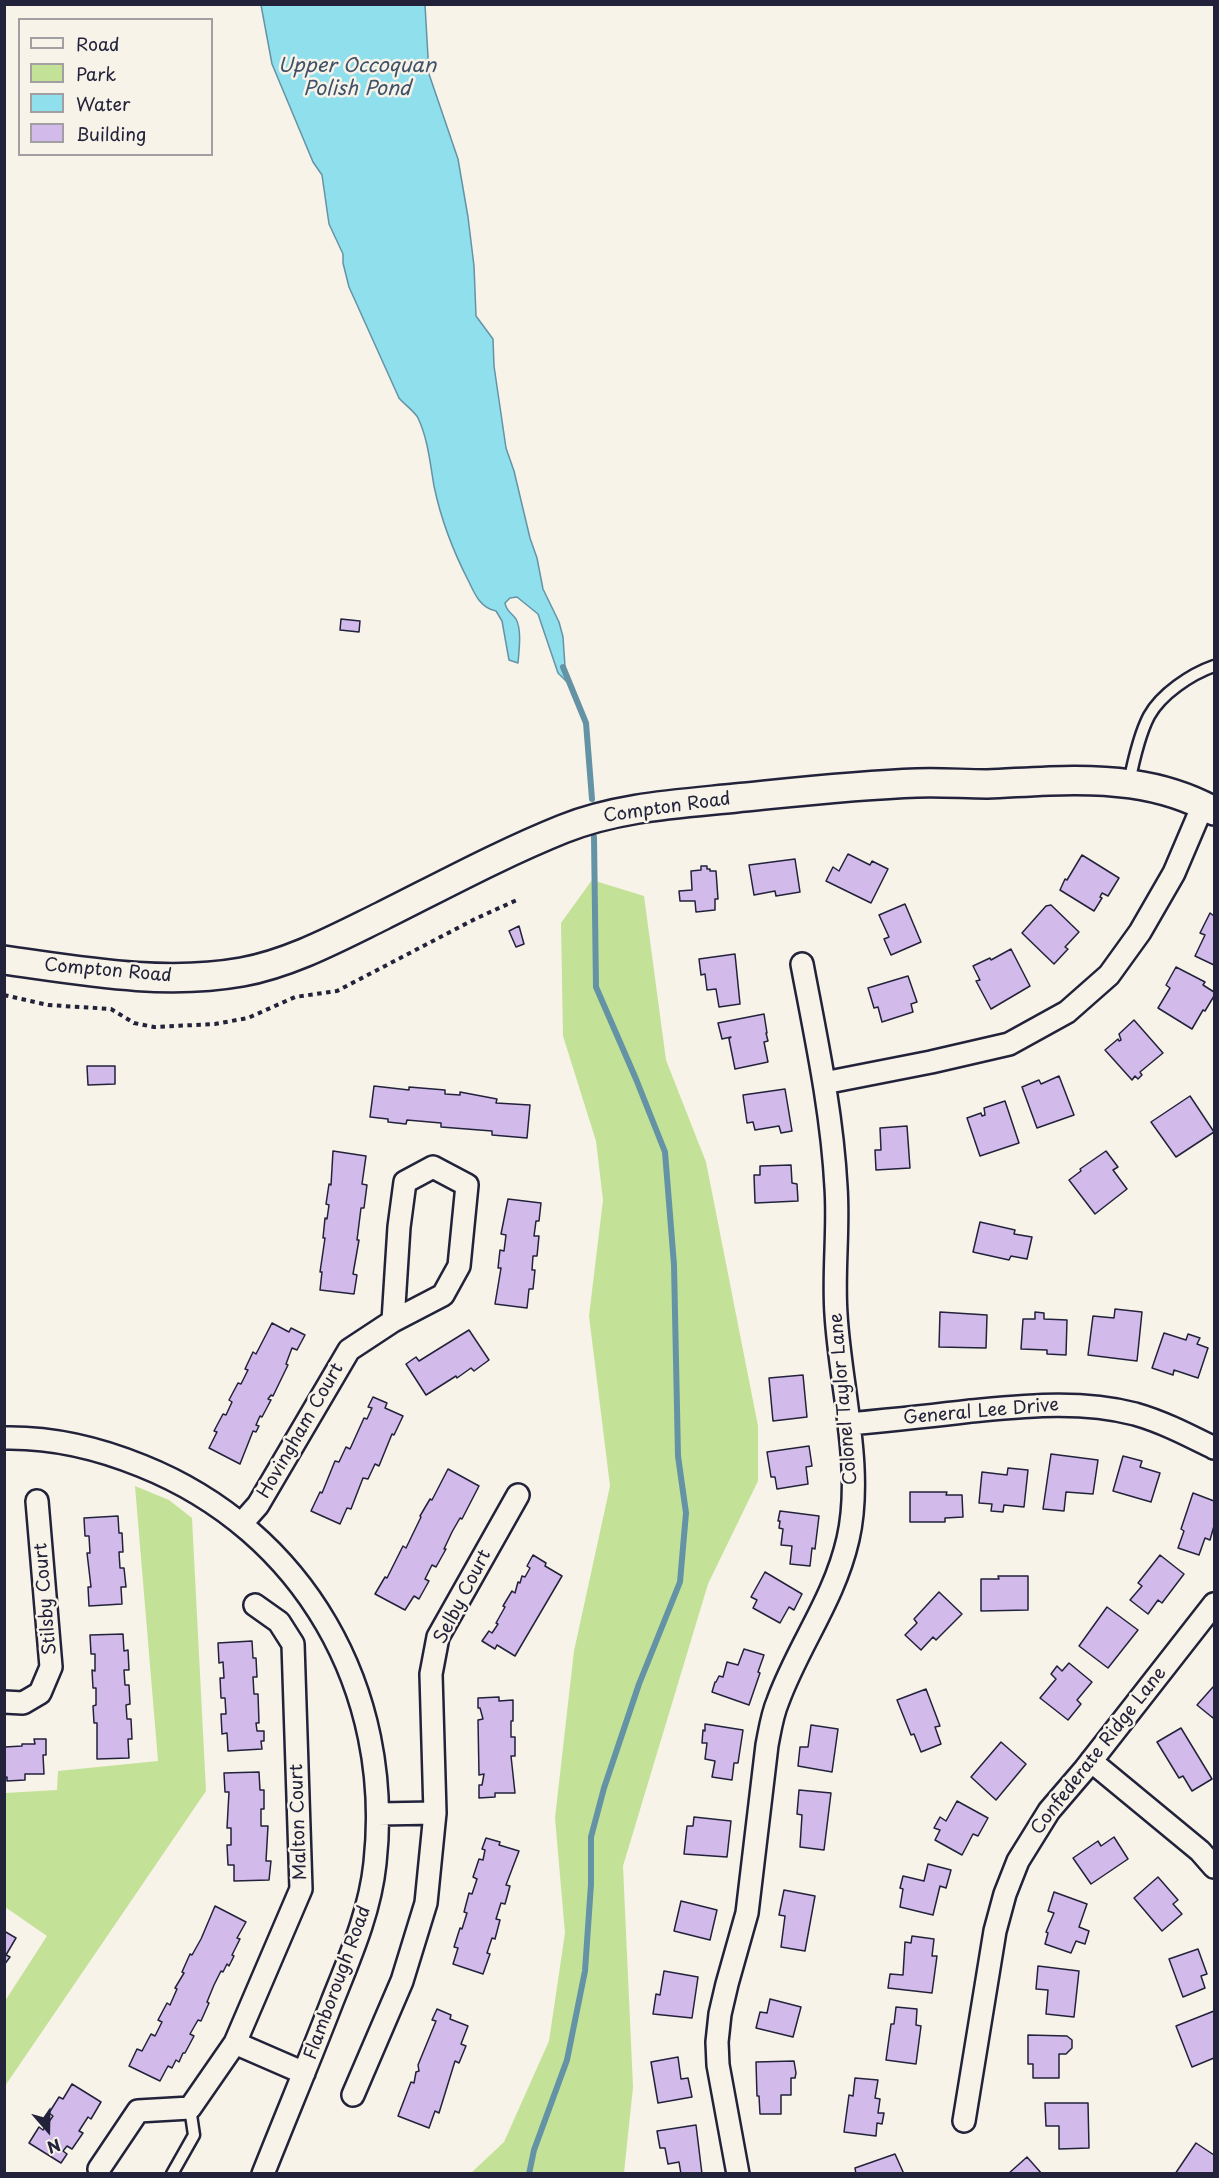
<!DOCTYPE html>
<html>
<head>
<meta charset="utf-8">
<style>
  body { margin:0 }
  #map { position:relative; width:1219px; height:2178px; overflow:hidden; background:#f7f3e8; font-family:"Playpen Sans",sans-serif }
  canvas { display:block }
  .frame { position:absolute; inset:0; border:6px solid #22223b; pointer-events:none }
  .legend { position:absolute; left:18px; top:18px; width:195px; height:138px; box-sizing:border-box; background:#f7f3e8; border:2px solid #a29fa3; margin:0; padding:8px 10px; list-style:none; font-size:18px; color:#22223b }
  .legend li { display:flex; align-items:center; gap:12px; height:30px }
  .legend b { width:30px; border:2px solid #a29fa3 }
  .north { position:absolute; left:18px; top:2100px; width:60px; height:60px; -webkit-text-stroke:4px #f7f3e8; paint-order:stroke; rotate:160deg; font-size:16px; font-weight:700; line-height:24px; text-align:center; color:#22223b }
  .north::after { content:''; display:block; margin:auto; width:21px; height:27px; background:#22223b; clip-path:polygon(50% 0,100% 100%,50% 72%,0 100%) }
</style>
</head>
<body>
<div id="map">
<canvas width="1219" height="2178"></canvas>
<div class="frame"></div>
<ul class="legend">
<li><b style="height:8px;background:#f7f3e8"></b>Road</li>
<li><b style="height:16px;background:#c4e198"></b>Park</li>
<li><b style="height:16px;background:#90dfed"></b>Water</li>
<li><b style="height:16px;background:#d2bbea"></b>Building</li>
</ul>
<div class="north">N</div>
</div>
<script>
const g = document.querySelector('canvas').getContext('2d');
g.lineJoin = 'round';
function fillPath(path, color) {
  g.fillStyle = color;
  g.fill(path, 'evenodd');
}
function stroke(path, color, width, dash) {
  g.strokeStyle = color;
  g.lineWidth = width;
  g.lineCap = dash ? 'butt' : 'round';
  g.setLineDash(dash || []);
  g.stroke(path);
}
function write(font, color, halo, rows, align = 'center') {
  g.font = font + ' "Playpen Sans",sans-serif';
  g.lineWidth = 5;
  g.setLineDash([]);
  g.textBaseline = 'middle';
  g.strokeStyle = halo;
  g.fillStyle = color;
  for (const [text, x, y, turn = 0] of rows) {
    g.save();
    g.translate(x, y);
    g.rotate((+turn || 0) * Math.PI / 180);
    g.textAlign = isNaN(turn) ? turn : align;
    if (halo) g.strokeText(text, 0, 0);
    g.fillText(text, 0, 0);
    g.restore();
  }
}
fillPath(new Path2D(`
  M592,880l52,16 22,164 40,102 52,264v55l-50,103 -85,282 10,221 -9,86h-153l33,-31 45,-101 16,-108 -10,-115 19,-167 36,-165 -21,-170 14,-116 -7,-59 -33,-105 -2,-113z
  M135,1486l34,14 23,18 14,273 -201,295v-85l42,-65 -42,-29v-114l52,-3 1,-19 100,-10z`), '#c4e198');
const water = new Path2D(`
  M261,5h164l4,69 29,85 10,58 6,49 2,50 17,23 1,27 12,82 8,23 16,67 7,20 6,31 16,33 4,15 3,44 -8,-8 -20,-59 -21,-17 -7,1 -5,5c1,8 7,10 11,16 6,11 3,32 2,44l-9,-3 -7,-39 -6,-10c-15,-3 -21,-16 -27,-29 -16,-31 -28,-62 -35,-96 -4,-23 -6,-47 -16,-68 -2,-5 -14,-14 -19,-20l-50,-111 -6,-24v-9l-14,-30 -7,-49 -9,-13 -41,-98z`);
fillPath(water, '#90dfed');
stroke(water, '#6493a6', 1.5);
stroke(new Path2D(`
  M563,667l23,56 6,76
  M529,2174l5,-24 33,-90 18,-89 6,-87v-47l13,-49 35,-104 41,-102 6,-69 -8,-57 -4,-191 -9,-113 -29,-73 -40,-92 -2,-150`), '#6493a6', 6);
const building = new Path2D(`
  M341,619l19,2 -1,11 -19,-2z
  M848,854l22,11 2,-4 16,8 -17,34 -45,-22 7,-14 6,4z
  M1082,855l37,23 -11,18 -6,-3 -2,4 2,1 -8,13 -34,-21 5,-11 2,1z
  M795,859l5,33 -24,4 -1,-5 -21,4 -5,-30z
  M701,866h6v3h3v2h6l2,28h-3v11l-19,2 -1,-11h-15l-1,-10 13,-1 -1,-19 10,-1z
  M905,904l16,38 -30,13 -7,-16 5,-2 -10,-22z
  M1051,905l28,27 -14,15 3,2 -14,15 -32,-31 24,-27z
  M1210,913l4,3v49l-19,-9 10,-21 -5,-2z
  M519,926l5,18 -8,3 -7,-16z
  M1011,949l19,37 -39,23 -15,-28 4,-1 -7,-14 17,-8 1,2z
  M735,954l5,50 -21,3 -3,-18 -9,1 -2,-16 -4,1 -2,-16z
  M1176,967l29,15 -2,3 11,7v4l-9,15 -2,-1 -11,19 -34,-21 12,-20 -4,-3z
  M908,976l9,26 -6,2 2,8 -31,10 -4,-15 -4,1 -6,-20z
  M764,1014l3,19h-1l2,8 -4,1 4,20 -33,7 -6,-30 2,-2 -9,2 -4,-16z
  M1134,1020l29,33 -23,19 2,3 -4,4 -3,-3 -3,4 -27,-30 13,-11 1,2 2,-1 -2,-6z
  M87,1066h28v18l-27,1z
  M1059,1076l15,39 -37,13 -15,-41 17,-7 2,4z
  M374,1086l35,4v-3l36,3v4l15,1v-3l37,7 -1,4 34,2 -3,33 -35,-3v-4l-51,-4v-4l-34,-3 -1,4 -18,-2v-3l-18,-2z
  M785,1089l7,42 -11,2 -2,-7 -24,4 -2,-8 -6,1 -4,-28z
  M1190,1096l24,36 -38,25 -25,-35z
  M1005,1101l14,42 -39,13 -13,-38 14,-5 1,3 3,-1 -1,-7z
  M907,1126l3,42 -34,2 -1,-20h6l-1,-22z
  M333,1151l33,5 -4,28 5,1 -3,23h-3l-4,32h2l-6,34 4,1 -3,19 -34,-4 2,-18h-2l5,-34h-2l2,-20 2,1 2,-14 -3,-1 3,-20 2,1z
  M1106,1151l12,16 -5,3 14,19 -32,25 -26,-34 12,-9 -1,-2z
  M791,1165l1,18 5,1 1,17 -43,2 -1,-28h6v-9z
  M508,1199l33,4 -2,18h-3l-2,15h5l-2,20h-4l-1,14h3l-2,19h-4l-2,19 -32,-4 6,-36h-3l2,-18 4,1 2,-16 -5,-1z
  M980,1222l35,8 -1,4 18,3 -5,22 -16,-3 -2,4 -36,-8z
  M1115,1309l27,3 -5,49 -49,-6 5,-39 21,2z
  M940,1312l47,3 -1,33 -47,-1z
  M1035,1312l9,1v6l23,1 -1,35 -19,-1v-4l-26,-1 2,-30h12z
  M272,1323l17,9 2,-4 14,7 -8,15 -5,-2 -6,16 2,1 -15,31 -2,-1 -3,4 3,1 -9,17 -2,-1 -4,9 3,1 -3,6 -3,-1 -13,33 -31,-16 8,-16 -3,-1 9,-17 3,1 6,-13 -3,-2 9,-17 3,1 7,-14 -3,-1 8,-17 3,2z
  M469,1330l20,30 -15,11 -3,-3 -14,10 -1,-2 -30,19 -20,-31 10,-7 3,4z
  M1164,1333l22,7 2,-6 12,4 -3,6 11,4 -10,30 -24,-8 -1,5 -21,-7z
  M803,1375l4,42 -34,4 -4,-43z
  M373,1397l14,6 -2,5 18,8 -9,19 -2,-1 -13,32 -4,-2 -7,15 -5,-1 -12,31 -4,-1 -7,16 -29,-13 9,-19 2,1 13,-32 4,1 7,-15 4,2 14,-31 3,1 5,-11 -4,-1z
  M809,1446l3,20 -6,1 2,17 -31,5 -2,-12h-4l-4,-25z
  M1051,1454l47,6 -5,34 -27,-2 -2,19 -21,-2z
  M1123,1456l19,5 -2,6 20,6 -9,29 -38,-11z
  M1008,1468l20,2 -4,37 -20,-2 -1,7 -12,-1 1,-7 -13,-1 3,-31 25,3z
  M448,1469l31,17 -17,33 -2,-1 -8,14 -8,17h2l-10,18 -4,-2 -7,14 4,2 -10,18 -5,-3 -9,14 -30,-16 10,-17 2,1 16,-32 3,2 15,-31 -1,-1 10,-17 2,1z
  M910,1492h37l-1,3h16l1,22 -18,1v4h-35z
  M1193,1493l21,8v25l-4,14 -5,-2 -6,17 -21,-7 6,-17 -3,-2z
  M780,1511l39,5 -4,33 -3,-1 -2,18 -20,-2 2,-18 -11,-1 2,-16 -4,-1 1,-7h-2z
  M118,1516l1,17h3l1,19h-4l1,16h4l2,19h-5l1,17 -33,2 -1,-19h3l-4,-34h3l-1,-17h-4l-1,-18z
  M533,1555l13,8 -1,3 17,10 -47,80 -18,-11 -2,4 -13,-8 7,-10 3,2 6,-9 -2,-1 9,-16 -2,-1 9,-15 3,2 3,-11 2,1 2,-7 3,1 5,-9 -3,-2z
  M1160,1555l24,19 -22,29 -4,-3 -10,14 -18,-14 12,-14 -4,-3z
  M765,1572l37,22 -8,16 -5,-3 -9,16 -27,-15 4,-8 -6,-3z
  M998,1576h30v34l-47,1v-32h18z
  M939,1592l23,22 -26,26 -3,-3 -12,13 -16,-15 12,-12 -3,-4z
  M1107,1607l31,23 -30,38 -29,-22z
  M123,1634l1,17 4,-1 1,20h-5l1,15h4l1,19 -4,1 1,14h4l1,20h-4l1,19 -32,1v-36h-3l-1,-17 3,-1v-17h-3l-1,-18 3,1v-17h-4l-1,-19z
  M252,1641l1,17h3l1,19h-4l1,17h4l1,29h-3l1,8h7v10h-3l1,8 -34,2 -1,-18 -5,1 -1,-20h5l-1,-16h-4l-1,-20h4l-1,-16 -4,1 -1,-20z
  M744,1649l20,6 -6,17 2,1 -11,32 -37,-13 3,-10h1l3,-6 4,1 4,-15 11,3z
  M1069,1663l23,19 -15,18 4,4 -13,16 -28,-22 16,-19 -5,-5 6,-8 5,5z
  M1213,1687l1,2v26l-1,3 -16,-13z
  M926,1689l14,37 -5,1 6,17 -20,8 -7,-18 -3,1 -14,-35z
  M499,1697v4l14,-1v21h-2v16h4v19h-4l4,37h-20v4l-16,1v-13h3l2,-11 -5,1 -1,-55 5,-1 -3,-11h-2v-10z
  M705,1724l38,6 -5,33h-4l-2,17 -20,-3 3,-16 -10,-2 2,-16h-5l1,-13 2,1z
  M811,1725l27,4 -6,43 -34,-6 2,-19h8z
  M1181,1728l31,51 -20,12 -9,-15 -4,2 -22,-36z
  M34,1739h12v16h-3l1,19h-19v6l-18,1v-4l-3,1v-33l1,2 17,-1v-2h13z
  M1001,1742l25,22 -30,36 -25,-23z
  M259,1772l1,18h4v19h-3v17h7l-2,35h5l-2,19 -35,1v-16h-6l-1,-20h4v-17h-4l2,-36h-4l-1,-19z
  M799,1790l32,3 -7,57 -24,-3 2,-32 -5,-1z
  M957,1801l31,17 -10,18 -5,-2 -11,21 -27,-15 5,-10 -6,-2 6,-11 6,4z
  M694,1817l37,4 -4,36 -43,-3 3,-28h6z
  M1114,1837l14,22 -37,25 -18,-26 25,-17 3,5z
  M486,1838l14,4 -1,3 20,6 -13,34 4,1 -5,18 -4,-1 -5,16 4,1 -5,19 -3,-1 -5,15 3,1 -7,20 -30,-10 5,-16 -4,-1 6,-19 2,1 5,-16 -3,-1 5,-19 3,1 5,-15 -4,-2 6,-18 4,1 2,-10 -3,-1z
  M928,1864l23,6 -5,18 -6,-2 -7,29 -33,-8 3,-18 -3,-1 3,-12 21,5z
  M1158,1877l20,23 -5,4 9,10 -20,17 -28,-33z
  M784,1890l31,6 -10,55 -24,-4 4,-31 -6,-1z
  M1054,1892l33,12 -8,23 10,4 -4,13 -9,-3 -5,12 -26,-9 3,-11 -2,-1 8,-19 -6,-2z
  M681,1901l36,9 -7,30 -36,-9z
  M215,1906l31,16 -9,16 3,1 -8,16 2,1 -5,10 -2,-2 -4,8 -2,-1 -7,14 -7,17 2,1 -8,18 -3,-1 -8,14 4,2 -9,17h-2l-4,9 -3,-2 -4,8 -4,-2 -8,15 -31,-15 8,-17 5,2 9,-17 4,2 7,-14 -4,-2 9,-17 3,2 7,-16 -2,-1 9,-15 -2,-1 8,-18 2,1 9,-16z
  M4,1931l12,7 -10,17 4,2 -6,8z
  M912,1936l22,3 -2,17h5l-5,37 -44,-5 2,-14 13,1 2,-33 6,1z
  M1198,1949l9,25 -6,2 4,12 -22,9 -14,-38z
  M1038,1966l41,5 -5,46 -28,-3 2,-24 -12,-1z
  M664,1971l34,6 -6,41 -39,-4 3,-20 4,1z
  M770,1999l31,8 -8,30 -37,-9 4,-16 7,1z
  M896,2007l21,2 -1,16 5,1 -5,38 -30,-4 5,-36h3z
  M437,2009l14,6 -1,4 18,7 -7,18 5,2 -7,17 -4,-2 -16,52 -4,-2 -6,17 -31,-12 13,-34 3,1 2,-11 3,-1 -1,-6 18,-44 -4,-1z
  M1214,2011v47l-22,9 -16,-41z
  M1028,2035l39,1 5,4v8l-6,6h-7v24h-26v-14h-5z
  M678,2057l3,22 7,-1 4,19 -34,6 -7,-41z
  M794,2061l2,12 -1,5h-4v17h-10v19h-21l-1,-18h-2l-1,-34z
  M855,2078l23,2 -3,18 5,1 -2,14h6l-2,11 -5,-1 -1,13 -32,-4 5,-37 4,1z
  M72,2084l29,18 -10,17 -3,-2 -9,14 4,2 -11,16 -5,-3 -4,5 4,3 -6,9 -32,-20 10,-16 4,3 10,-14 -4,-3 10,-16 4,2z
  M1045,2103h43l1,45 -30,1v-23h-13z
  M696,2125l6,49h-21l-2,-12 -11,2 -3,-16h-5l-3,-17z
  M1196,2143l18,12v19h-39z
  M895,2154l9,20h-48l-1,-6z
  M1027,2157l15,17h-34z`);
fillPath(building, '#d2bbea');
stroke(building, '#22223b', 1.5);
const service = new Path2D(`
  M1129,783c4,-20 10,-48 20,-67 12,-22 42,-42 65,-50
  M172,2174l22,-39 -4,-27`);
const minor = new Path2D(`
  M824,1083l107,-21 78,-18 58,-32 42,-37 31,-43 34,-59 29,-68
  M849,1424c41,-4 81,-8 122,-13 55,-5 109,-11 164,3 28,8 53,21 79,34
  M4,1438c48,-1 94,10 138,28 162,65 252,224 233,397 -5,49 -25,94 -43,139 -22,57 -46,114 -69,172
  M242,1523l16,-18 91,-155 44,-29 50,-26 16,-29 8,-81 -34,-18 -28,15 -6,45 -6,94
  M4,1702l19,1 17,-10 11,-26 -14,-166
  M1091,1761l109,90 14,16
  M435,1813l-4,-139 7,-37 80,-142
  M235,2043l66,-154 -8,-245 -14,-22 -24,-17
  M353,2095l49,-114 24,-78 9,-90 -57,1
  M964,2121l31,-190 10,-37 13,-33 31,-50 36,-42 129,-165
  M99,2169l39,-58 52,-3 45,-65 69,30
  M738,2174l-20,-109 -1,-23 3,-28 7,-30 20,-71 20,-168c3,-15 5,-30 11,-44 21,-57 56,-101 70,-162 16,-70 -8,-154 -12,-225 -3,-42 3,-85 0,-127 -4,-75 -20,-149 -34,-223`);
const tertiary = new Path2D(`
  M4,960c79,11 159,26 238,12 49,-9 95,-34 140,-56 60,-30 119,-62 181,-87 55,-22 114,-25 173,-31 60,-6 121,-13 181,-15 24,-1 47,1 70,1 48,-2 96,-7 144,0 28,4 58,13 83,27`);
stroke(service, '#22223b', 15);
stroke(minor, '#22223b', 26);
stroke(tertiary, '#22223b', 32);
stroke(new Path2D(`
  M4,995l44,10 63,4 23,14 20,4 61,-3 33,-6 47,-21 42,-6 138,-72 44,-20`), '#22223b', 4, [4.5, 4.5]);
stroke(service, '#f7f3e8', 10);
stroke(minor, '#f7f3e8', 21);
stroke(tertiary, '#f7f3e8', 27);
write('18px', '#22223b', '#f7f3e8', [
  ["Compton Road",667,808,-8],
  ["Compton Road",108,971,5],
  ["Colonel Taylor Lane",844,1399,-95],
  ["General Lee Drive",981,1412,-5],
  ["Hovingham Court",301,1431,-60],
  ["Selby Court",463,1597,-63],
  ["Stilsby Court",46,1599,-95],
  ["Confederate Ridge Lane",1099,1751,-52],
  ["Malton Court",299,1822,-92],
  ["Flamborough Road",338,1983,-70]
]);
write('italic 20px', '#3e5168', '#f7f3e8', [
  ["Upper Occoquan",357,66],
  ["Polish Pond",357,89]
]);
</script>
</body>
</html>
